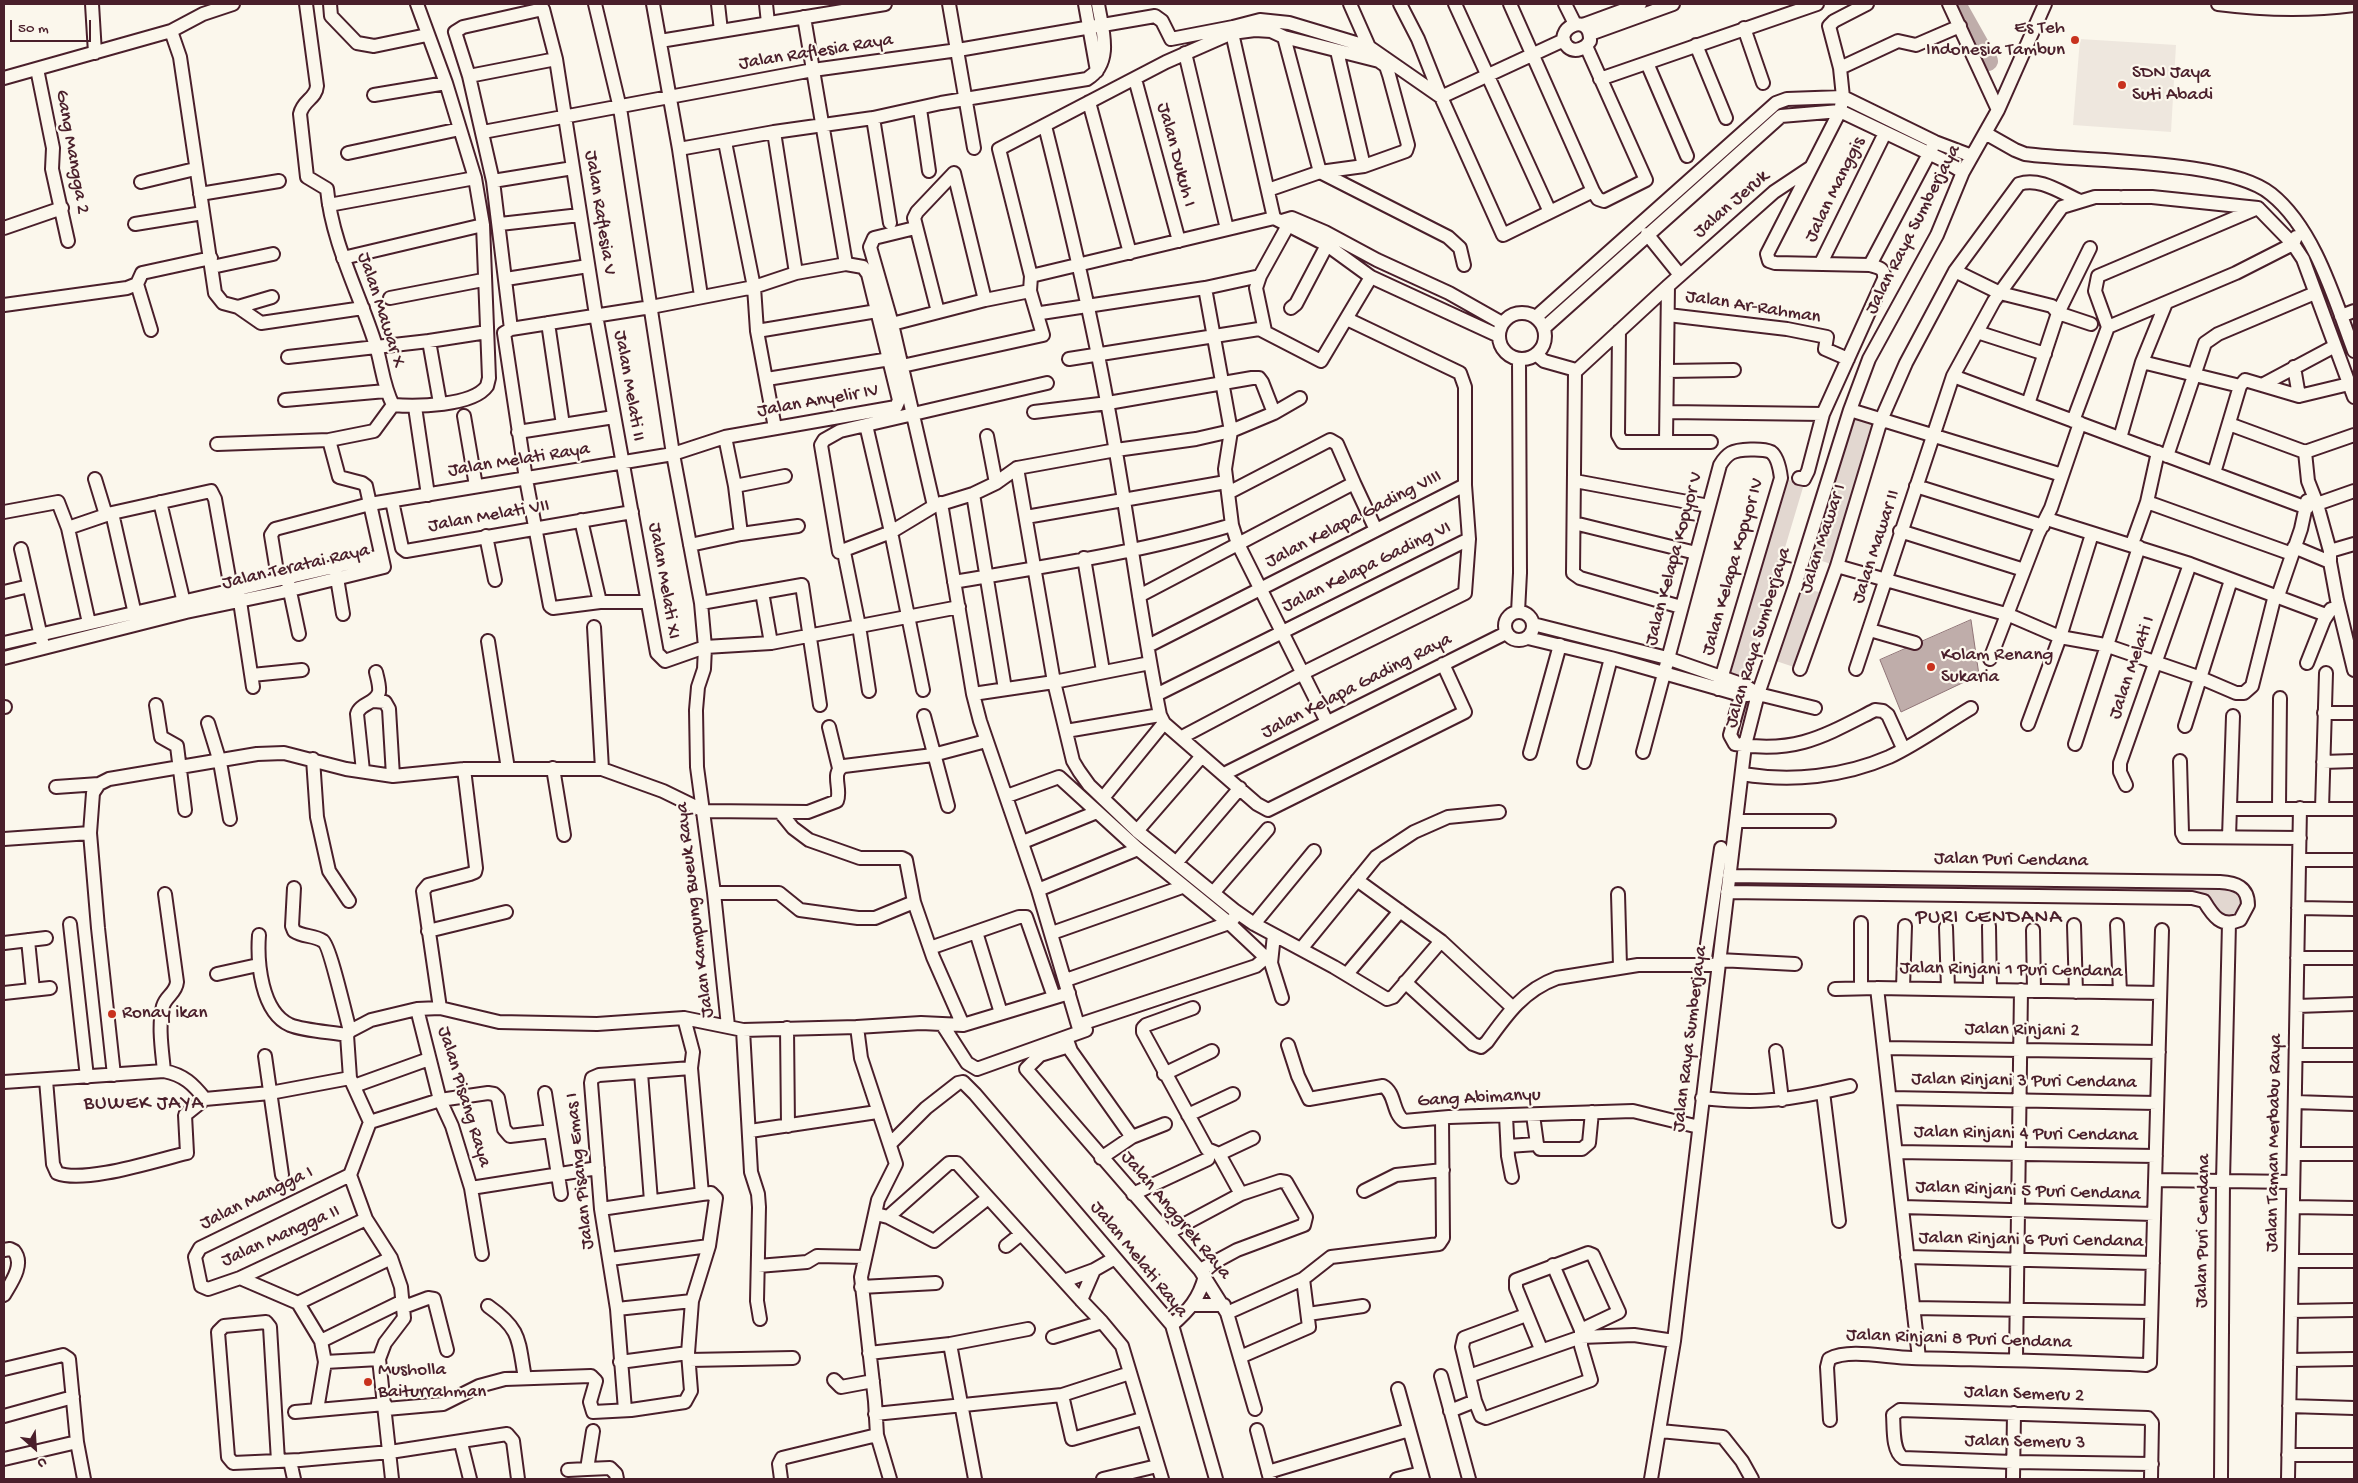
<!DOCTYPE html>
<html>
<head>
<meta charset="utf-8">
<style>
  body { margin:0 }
  #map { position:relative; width:2358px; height:1483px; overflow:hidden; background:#fbf7ec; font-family:"Gochi Hand",sans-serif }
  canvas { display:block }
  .frame { position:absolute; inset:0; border:5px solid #4a1f2b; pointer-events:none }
  .north { position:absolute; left:10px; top:1423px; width:50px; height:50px; -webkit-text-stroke:4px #fbf7ec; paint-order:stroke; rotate:154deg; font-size:14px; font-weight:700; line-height:20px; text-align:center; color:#4a1f2b }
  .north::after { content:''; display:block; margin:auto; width:18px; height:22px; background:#4a1f2b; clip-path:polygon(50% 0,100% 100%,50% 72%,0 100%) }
  .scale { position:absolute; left:10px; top:20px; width:81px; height:22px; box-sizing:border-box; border:2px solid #4a1f2b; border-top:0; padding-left:6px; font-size:15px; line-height:18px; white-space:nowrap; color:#4a1f2b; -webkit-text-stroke:4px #fbf7ec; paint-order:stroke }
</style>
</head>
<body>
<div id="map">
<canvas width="2358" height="1483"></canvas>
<div class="frame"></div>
<div class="north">U</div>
<div class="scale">50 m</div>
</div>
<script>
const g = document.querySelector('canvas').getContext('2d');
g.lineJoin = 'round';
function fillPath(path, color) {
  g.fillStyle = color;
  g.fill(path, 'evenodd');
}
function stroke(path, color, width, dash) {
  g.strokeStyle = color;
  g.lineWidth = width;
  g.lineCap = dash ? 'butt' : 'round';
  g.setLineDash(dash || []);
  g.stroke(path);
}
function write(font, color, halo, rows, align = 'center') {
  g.font = font + ' "Gochi Hand",sans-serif';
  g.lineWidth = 4.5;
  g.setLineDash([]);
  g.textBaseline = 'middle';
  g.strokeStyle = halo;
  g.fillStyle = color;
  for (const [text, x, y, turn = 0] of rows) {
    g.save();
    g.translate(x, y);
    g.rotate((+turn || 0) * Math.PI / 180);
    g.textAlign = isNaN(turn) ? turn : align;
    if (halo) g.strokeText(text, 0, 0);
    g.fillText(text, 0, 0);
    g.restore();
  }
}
fillPath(new Path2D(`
  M2080,39l96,6 -5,87 -98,-7z`), '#eee7de');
fillPath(new Path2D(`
  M1850,410l31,10 -44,146 -33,-11z
  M1781,478l23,6 -60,201 -22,-8z
  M1795,586l32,8 -27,75 -30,-10z
  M1729,876l500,7 19,22 -19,18 -25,-22 -477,-9z`), '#e2d7d0');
const water = new Path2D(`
  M1971,620l8,55 -78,37 -21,-52z`);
fillPath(water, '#bfadaa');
stroke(water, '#907477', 1);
stroke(new Path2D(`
  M1956,4l32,57`), '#bfadaa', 20);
const minor = new Path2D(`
  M92,4l3,49
  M306,4l11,82c-1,13 -14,14 -17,28l7,63 20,12c5,55 33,105 49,157 6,20 7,40 17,59 23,2 80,1 94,-19l2,-8 -6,-153 -8,-47 -29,-95 -29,-79
  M330,4l1,12 26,27 17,3 53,-11
  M595,4l25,104 53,346 28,149 4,44 -1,22 -6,18 -2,23 1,57 17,126 14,133
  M653,4l26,145 22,147
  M718,4l3,27
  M766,4l2,19
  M949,4l25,144
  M1085,4l12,67
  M1350,4l19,43
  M1400,4l18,35 23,58 62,138 90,-44
  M1455,4l95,208
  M1510,4l83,187 5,8 6,2 42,-21 -60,-134 4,-5c1,-32 -40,-11 -22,6 6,5 12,3 18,-1
  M1565,4l10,20
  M1949,4l49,106
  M2218,4c47,6 90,7 136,1
  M804,17l42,247
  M1583,25l57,-21
  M1744,28l19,55
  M171,31l9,26 35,236 8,10 15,4 23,16 102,-15
  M1232,33l42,185
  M1590,34l83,-30
  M660,41l225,-37
  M1696,45l30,73
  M1337,51l27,115
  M1185,53l42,176
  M1647,63l40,93
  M1840,68l58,-27 18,4 44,-19
  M37,69l16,79 -1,21 16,72
  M469,76l87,-17
  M4,78l167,-47 32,-17 30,-10
  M1135,79l44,162
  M1600,79l217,-75
  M374,95l72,-12
  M1089,102l41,151
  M920,109l9,62
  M873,118l17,105
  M1045,126c23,91 45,183 62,276 20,104 32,209 53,313l4,8 93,81 11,6 197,-98 -22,-48
  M483,132l330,-62 145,-20 197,-34 7,5 9,18 62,-12 27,-7 29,3 80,24 72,50 123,-57
  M774,132l22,141
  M1985,133l30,17 10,4c60,8 203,5 246,40 44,35 64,107 83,157
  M725,142l29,145 3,44 18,97
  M679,149l95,-17 99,-14 68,-15 146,-24c27,-16 15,-50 11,-75
  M348,153l112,-24
  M493,181l80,-13
  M141,182l54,-13
  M1268,190l52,-18 44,-6 42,-15 2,-6 -19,-70 -3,-9 -7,-5 -95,-24 36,135 128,65 12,11 4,17
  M200,194l79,-13
  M2123,197h29l106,11 35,36 10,15 51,138
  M329,205l146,-27
  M1282,221l10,-3 33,14 52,28 72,33 53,30
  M135,224l68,-11
  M500,224l80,-9
  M4,228l58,-20
  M915,228l-41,10 -4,9 22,77 42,182
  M1647,234l33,41
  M2090,248l-32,65 33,11
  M343,258l140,-33
  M1821,263l64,-130
  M1870,265l62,-117
  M212,267l61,-13
  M1955,271l45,22 52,13 6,7 -30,91
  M1031,276l243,-58 53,27 44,32 128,59
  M506,279l82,-13
  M137,284l14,46
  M1205,288l26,143 -6,38 7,56 6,19 89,178
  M390,298l93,-18
  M4,305l123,-17 10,-4 5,-11 69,-15
  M238,307l34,-10
  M1291,308l5,-4 31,-59
  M938,312l-24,-94 3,-6 37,-39 31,127
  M1499 336a23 23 0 1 1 46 0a23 23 0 1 1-46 0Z
  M1041,313l164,-25 55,-12
  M1668,315l119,14 40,8 -2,12 23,10
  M2341,316l13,-5
  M1536,317l240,-214 11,-4 56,-2 92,45 37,14
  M548,323l15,102
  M892,324l93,-24 45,-9
  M2108,327l128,-54 57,-29 3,-7
  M1544,328l237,-212 59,-5 101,48 22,13
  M511,329l-18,-148 -24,-105 -14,-44 8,-5 80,-18 13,50 40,256 61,338 8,8 40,-14 66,-4 188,-36
  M757,331l120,-20
  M1265,331l-9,-43 4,-12 31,-56
  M1619,331l-1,104 4,7h89
  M1977,332l68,22
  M429,341l11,62
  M1536,354l8,7 32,9
  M288,357l141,-16 58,-9
  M1069,359l190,-30 62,32 50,-84
  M2142,362l98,24
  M902,366l141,-31 -13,-44 1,-15 -32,-127 167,-87 66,-29 23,-3 16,1 13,6
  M2294,367l5,29
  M1667,371l67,-1
  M1953,376l354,132
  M767,379l123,-20
  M1047,383l-207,48 -16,9 -3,5 18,107 52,-20 43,-26 39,-12 23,-11 21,-15 99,-18 80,-11 35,-8 43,-18 26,-15
  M2262,385l73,-39
  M285,400l101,-9
  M415,407l13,88
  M1850,410l212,65
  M1034,412l74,-9 144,-25h7l3,4 12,31
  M1668,412l155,2
  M464,416l12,70
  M2073,421l35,-94 -13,-36 3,-15 160,-68
  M2229,424l76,28 49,-17
  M866,425l25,107 32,158
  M518,432l96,-15
  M987,436l9,47
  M725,437l10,49 6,48
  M2120,438l22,-76 24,-59
  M1666,441l2,-155
  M217,444l112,-4
  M2305,452l3,29 9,23 13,47v11l7,38 17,70
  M2167,456l38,-113 13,-9 97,-41
  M1017,468l37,214 19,79 6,10 10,14 48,46 97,79 20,14 80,43 53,32 6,-2 48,-56
  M2214,473l26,-87 5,-6 54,16 50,-12
  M1799,478l5,1 4,-8 15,-57 61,-135c1,-11 -5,-11 -14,-14l-95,-2 -6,-2 -2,-7 73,-143 3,-14 -3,-29 -11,-42 5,-5 33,-17
  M95,479l11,36
  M1575,481l134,25
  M735,486l50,-10
  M1916,486l127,40
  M1228,493l102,-53 7,4 17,39
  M973,494l32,195
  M392,501l10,47 4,3 226,-39
  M160,502l25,105
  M2147,502l145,52
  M941,503l32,191 7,27 58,169 42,142
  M2317,504l37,-13
  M4,512l54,-10 10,26 21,95
  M112,513l25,110
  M1026,517l200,-35
  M2047,519l143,45 136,51
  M581,520l19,82
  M1574,523l122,30
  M68,528l44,-15 99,-22 4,8 16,90
  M1900,531l124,39
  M486,536l9,44
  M2132,544l15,-42 11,-50
  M690,545l51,-11 57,-8
  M2294,547l36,15
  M21,549l21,92
  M2330,551l24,-7
  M844,552l15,74 10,65
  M1084,558l19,113
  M1837,566l172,49 51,22 45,8 96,33 35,15h8l8,-7 23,-91
  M336,572l7,42
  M278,578l-7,-43 4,-6 95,-25 303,-50 52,-17 171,-30 3,-7 -31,-126 -5,-7 -17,-3 -50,9 -42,14 -103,20 -140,22 -7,4 22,146 24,127 3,2 47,-6h48
  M288,582l11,52
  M954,582c93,-16 188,-30 278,-57
  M4,592l25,-6
  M762,592l9,51
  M239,595l14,92
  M1139,596l215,-113 22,47
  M2278,596l23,-67 6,-28
  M701,603l101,-18 18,120
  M1681,607l-101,-29 -7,-5 2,-201 93,-86 106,-94 36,-24
  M1505 626a14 14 0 1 1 28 0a14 14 0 1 1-28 0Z
  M1518,612l2,-39 -1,-214
  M1533,624l134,34 77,27 14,9 57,14
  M594,627l8,142
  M1870,630l45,13
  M1528,638l83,20 130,37h7
  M488,641l20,128
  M4,643c126,-28 251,-59 377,-87
  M1148,646l317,-161
  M4,658l182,-46 96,-20 102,-25 -18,-81 -4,-3 -23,-6 -10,-37 45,-9 19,-26
  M1990,659l48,-125 13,-26 29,-85
  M2307,663l17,-43 7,-11
  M1800,669l37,-103 44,-146 25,-57 49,-92 64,-87c20,-7 41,8 59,16
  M1856,669l97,-293 41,-75 68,-94 33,-10h24
  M252,675l50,-5
  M1744,685l-14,50 5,9c61,10 89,-8 140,-34l8,1 5,4 15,33
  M973,694l81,-12 96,-19
  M1156,695l313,-156
  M374,701l11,1 4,7 4,67
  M156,705l5,32 16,9 8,64
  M4,707h1
  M2324,713h30
  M924,716l24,90
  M208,723l12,39 10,57
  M2028,724l32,-87 32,-103
  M2185,726l46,-146
  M829,727l10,41
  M1066,731l94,-16
  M1182,737l121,-64 162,-80 4,-54 -4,-54v-98l-5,-14 -113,-54
  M2075,744l64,-197
  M1643,752l77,-287c3,-5 6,-9 11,-12 7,-4 32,-5 40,-1 7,5 9,18 10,26l-63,211
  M1530,753l30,-108
  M313,759l4,58 12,54 20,30
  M2180,761l2,72 2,4 116,1
  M1584,762l27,-104
  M2323,762l31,-1
  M553,768l11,67
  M363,771l-6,-57c3,-11 19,-10 22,-22 1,-6 -2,-15 -3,-20
  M1224,774l282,-141
  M1742,774c49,8 101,3 147,-17 28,-13 55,-33 82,-49
  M2126,785l-6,-13v-9l70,-199
  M56,787l43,-3
  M1007,796l52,-19 79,72 91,74 34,32v5l-7,6 -178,59
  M1103,798l61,-75
  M2279,807l1,-109
  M2230,809h124
  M2322,809l4,-136
  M780,812l13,16 16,12 51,18h42l4,2 8,42 19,55 30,68
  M1736,821h93
  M1137,831l65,-75
  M2229,837l4,-121
  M4,839l86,-6
  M1023,842l74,-30
  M2299,860h55
  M1176,863l64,-75
  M1357,880l84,61 71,66
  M294,888l-2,38 2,5c9,6 20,4 29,10 7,5 23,76 27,90l-3,4 3,43 20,44 -20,53
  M1038,890l100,-41
  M1727,892l465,6 12,3c9,15 17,27 36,19l8,-15c0,-18 -12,-22 -28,-23l-491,-6
  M714,893h65l21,17 58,8h17l39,-16
  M1213,893l55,-64
  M1618,894l2,72
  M2298,908l56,1
  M70,924l17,153
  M1254,924l60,-73
  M2074,925l2,67
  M2117,925l3,67
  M1989,926l1,64
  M1946,927l2,62
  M2033,930l1,61
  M428,931l78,-19
  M976,932l25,81
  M1052,933l130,-46
  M259,935c-2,27 2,77 31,90 15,6 41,7 57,10
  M1274,935l-3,28 11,35
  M28,940l5,50
  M4,943l42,-5
  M930,948l89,-31h7l28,80
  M1301,949l75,-92 38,-25 34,-15 51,-5
  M2297,958h57
  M1719,960l76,4
  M1704,965l17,-117
  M217,974l41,-9
  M1347,974l53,-63
  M1066,980l163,-57 5,-5
  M1405,982l68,62 8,3 6,-5c20,-28 37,-52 70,-64l81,-13h81
  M1861,988v-65
  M1877,988l42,370
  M1903,988l2,-62
  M1835,989l42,-1 283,5
  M4,993l46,-5
  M2297,1006l57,-2
  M440,1008l-17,-117 5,-6 42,-11 5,-2 1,-4 -12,-99
  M1193,1008l-47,17 -3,3v4l64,117 12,5 22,40
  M417,1009l23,91 12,26 19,62 127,-20
  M942,1024l25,39 10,6 109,-39
  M787,1028l1,98
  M743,1030l8,142 7,22 1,13 -2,94 3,18
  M350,1031l21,-11 46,-11 23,-1 59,14 98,2 87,-6 59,12 114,-3 64,-4 42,2 106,-32
  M1067,1040l4,11 61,86
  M1288,1045l10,31 11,23 74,-13c13,7 9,27 21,35l45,-4 184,-6 66,16
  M1069,1046l-29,9 -14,14 174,201 27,43 28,96
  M1884,1048l275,4
  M1776,1051l6,49
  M2296,1055h58
  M265,1056l17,119
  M691,1068l11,126
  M164,1071c-2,-21 -6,-45 -1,-65 3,-10 13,-13 14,-24l-12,-88
  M641,1073l10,128
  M1164,1074l48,-23
  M114,1075l-16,-147 -8,-95 3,-40 6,-9 10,-5 148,-25 27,-1 62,16 47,7 71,-7h138l61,22 41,20 104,1 29,-11c5,-12 -7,-29 7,-35l89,-11 53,-14
  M46,1080l7,84 4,9c28,11 100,-13 130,-20l-2,-38 20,-16
  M4,1082l160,-11c20,4 29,13 41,28l65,-6 80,-15
  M354,1086l75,-27
  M1823,1092l27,-6
  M545,1093l16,101
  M1702,1098c47,5 74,4 121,-6l16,129
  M1890,1098l267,5
  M2295,1102l59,2
  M1188,1115l45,-21
  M1533,1115l4,29 3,5h42l7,-6 3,-31
  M1506,1116l2,40 4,21
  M370,1122l70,-22 48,-7 6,1 4,4 6,31 6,7 41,-5
  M750,1131l127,-19
  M891,1143l35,-35 32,-25 5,-1 12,12 197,231 44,154
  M1508,1146l29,-2
  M1896,1152l260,4
  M1219,1154l34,-16
  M2294,1154h60
  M1101,1158l31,-21 33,-13
  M350,1175l-150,73 -5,9 6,29 7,3 32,-11 126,-59
  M350,1175l16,44 25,39 10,29 3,31 -19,25 -6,16 13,120
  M2155,1180l138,2
  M471,1188l11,66
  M1364,1191l32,-16 47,-5
  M1133,1194l75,-35
  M1902,1207l252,7
  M2293,1207l61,1
  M880,1215l8,2 46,24 54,-43
  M888,1217l61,-54h8l124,137 21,22 20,24 40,133
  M1168,1233l73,-39 39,-13 6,1 20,35 -2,8 -67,25 -37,20
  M1006,1246l15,-12
  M4,1250l6,-1 4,2c11,13 -3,32 -10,44
  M1907,1257l246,6
  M610,1259l99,-13
  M2292,1261h62
  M758,1266l49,-4 10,-6 47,1
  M240,1278l58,25 23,38 4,21 -8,48
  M1064,1281l30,-11 21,-12
  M861,1287l75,-4
  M1081,1300l13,-30
  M298,1303l93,-45
  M1194,1305h30
  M488,1306c34,24 30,34 37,72
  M404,1307l24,-9 6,1 13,51
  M1913,1308l238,4
  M617,1309l75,-8
  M2291,1311l63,-1
  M1227,1313l76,-34 28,-22 108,-13 4,-6 -1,-120
  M1308,1314l55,-8
  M1172,1325c17,-15 27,-26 33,-49
  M1053,1337l49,-15
  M321,1341l82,-40
  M950,1344l25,135
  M1541,1349l-25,-61v-8l72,-27 5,2 26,57 -38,18
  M869,1353l81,-9 78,-15
  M1240,1357l69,-30 -6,-48
  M2016,1359l5,-369
  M689,1360l104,-2
  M2290,1360l64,-1
  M325,1362l54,-3
  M620,1362l68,-9
  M4,1369l59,-14 6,4 8,83 7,37
  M1441,1376l28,103
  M1469,1376l-7,-29 2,-9 62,-23
  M834,1380l7,7 32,-6
  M1398,1389l25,90
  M1062,1395l10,44 70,-20
  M1475,1401l6,15 5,2 105,-38 -10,-34v-16l-28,-65
  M2289,1406l65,2
  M386,1409l57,-5 36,-18 26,-7 86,-3 5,5 -6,21 3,10 38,-2 54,-8 6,-11 -3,-38 4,-52 17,-55 7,-48 -5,-5 -9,1 -101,15
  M625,1410l-8,-101 -16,-100 -10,-126 1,-5 7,-3 92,-7 2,-16 -9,-34
  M1450,1411l25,-10 -6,-25 112,-39 53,-2 40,6
  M295,1412l90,-8
  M875,1414l187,-19 68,-22
  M4,1416l69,-19
  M1830,1420l-3,-53 2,-8c21,-11 59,-1 83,-1 78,2 156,3 234,7l4,-2 12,-433
  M1257,1430l13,49
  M593,1431l-6,38 23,-1 6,6 1,5
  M1660,1431l63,6 19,24 10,18
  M877,1435l13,44
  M461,1443l9,36
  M2288,1455h66
  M4,1459l73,-17
  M278,1461l-8,-134 -4,-5 -42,4 -6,6 10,125 5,6 67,-3 90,-8 117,-18 6,7 5,38
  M290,1461l4,18
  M568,1470l19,-1
  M1268,1472l141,-42
  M781,1479l-2,-15 3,-6 95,-23 -2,-34 -14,-124 17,-77 18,-36 -35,-106 -4,-31
  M1103,1479l54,-13
  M1397,1479l24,-6
  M1651,1479l23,-138 71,-596 13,-51 37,-108 55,-176 19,-51 68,-124 26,-63 35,-62 47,-106
  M2013,1479l1,-66
  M2151,1479l1,-56 -4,-5 -248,-8 -7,5c1,12 -1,36 10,43l110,4 139,2
  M2221,1479l2,-298 6,-258
  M2288,1479l12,-671`);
stroke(minor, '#4a1f2b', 16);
stroke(minor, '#fbf7ec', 12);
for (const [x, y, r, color] of [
  [2075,40,5,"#c8321e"],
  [2122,85,5,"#c8321e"],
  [1931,667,5,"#c8321e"],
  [112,1014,5,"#c8321e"],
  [368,1382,5,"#c8321e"]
]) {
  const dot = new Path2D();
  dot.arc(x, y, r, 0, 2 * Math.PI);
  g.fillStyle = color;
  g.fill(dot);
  stroke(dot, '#fbf7ec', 2);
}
write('19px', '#4a1f2b', '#fbf7ec', [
  ["Es Teh",2065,29,"right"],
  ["Indonesia Tambun",2065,51,"right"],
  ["SDN Jaya",2132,74],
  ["Suti Abadi",2132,96],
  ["Kolam Renang",1941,656],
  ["Sukaria",1941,678],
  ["Ronay ikan",122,1014],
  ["Musholla",378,1371],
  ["Baiturrahman",378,1393]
], 'left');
write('19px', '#4a1f2b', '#fbf7ec', [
  ["Jalan Raflesia Raya",816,53,-9],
  ["Gang Mangga 2",71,152,80],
  ["Jalan Dukuh I",1175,155,75],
  ["Jalan Manggis",1836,190,-64],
  ["Jalan Jeruk",1732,205,-41],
  ["Jalan Raflesia V",599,213,81],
  ["Jalan Raya Sumberjaya",1914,230,-63],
  ["Jalan Ar-Rahman",1753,308,9],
  ["Jalan Mawar X",380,310,72],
  ["Jalan Melati II",628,386,80],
  ["Jalan Anyelir IV",818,402,-10],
  ["Jalan Melati Raya",519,461,-9],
  ["Jalan Melati VII",489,517,-10],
  ["Jalan Kelapa Gading VIII",1354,520,-27],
  ["Jalan Mawar I",1824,539,-72],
  ["Jalan Mawar II",1877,547,-72],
  ["Jalan Kelapa Kopyor V",1675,559,-75],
  ["Jalan Kelapa Kopyor IV",1734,567,-74],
  ["Jalan Teratai Raya",296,568,-13],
  ["Jalan Kelapa Gading VI",1367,568,-26],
  ["Jalan Melati XI",663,581,80],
  ["Jalan Raya Sumberjaya",1759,638,-73],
  ["Jalan Melati I",2133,668,-71],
  ["Jalan Kelapa Gading Raya",1357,687,-27],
  ["Jalan Puri Cendana",2011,861,1],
  ["Jalan Kampung Bueuk Raya",696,910,-97],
  ["Jalan Rinjani 1 Puri Cendana",2011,971,1],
  ["Jalan Rinjani 2",2022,1031,1],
  ["Jalan Raya Sumberjaya",1691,1039,-83],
  ["Jalan Rinjani 3 Puri Cendana",2024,1082,1],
  ["Jalan Pisang Raya",463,1097,73],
  ["Gang Abimanyu",1479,1099,-3],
  ["Jalan Rinjani 4 Puri Cendana",2026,1135,1],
  ["Jalan Taman Merbabu Raya",2275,1143,-89],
  ["Jalan Pisang Emas I",581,1171,-96],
  ["Jalan Rinjani 5 Puri Cendana",2028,1192,2],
  ["Jalan Mangga I",257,1199,-26],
  ["Jalan Anggrek Raya",1175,1216,50],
  ["Jalan Puri Cendana",2204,1231,-89],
  ["Jalan Mangga II",281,1237,-24],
  ["Jalan Rinjani 6 Puri Cendana",2031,1241,1],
  ["Jalan Melati Raya",1138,1260,51],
  ["Jalan Rinjani 8 Puri Cendana",1959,1340,2],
  ["Jalan Semeru 2",2024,1395,2],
  ["Jalan Semeru 3",2025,1443,1]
]);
g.letterSpacing = '1px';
write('20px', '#4a1f2b', '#fbf7ec', [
  ["BUWEK JAYA",144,1105]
]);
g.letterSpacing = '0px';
g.letterSpacing = '1px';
write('21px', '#4a1f2b', '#fbf7ec', [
  ["PURI CENDANA",1989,919]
]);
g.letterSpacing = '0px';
</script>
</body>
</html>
